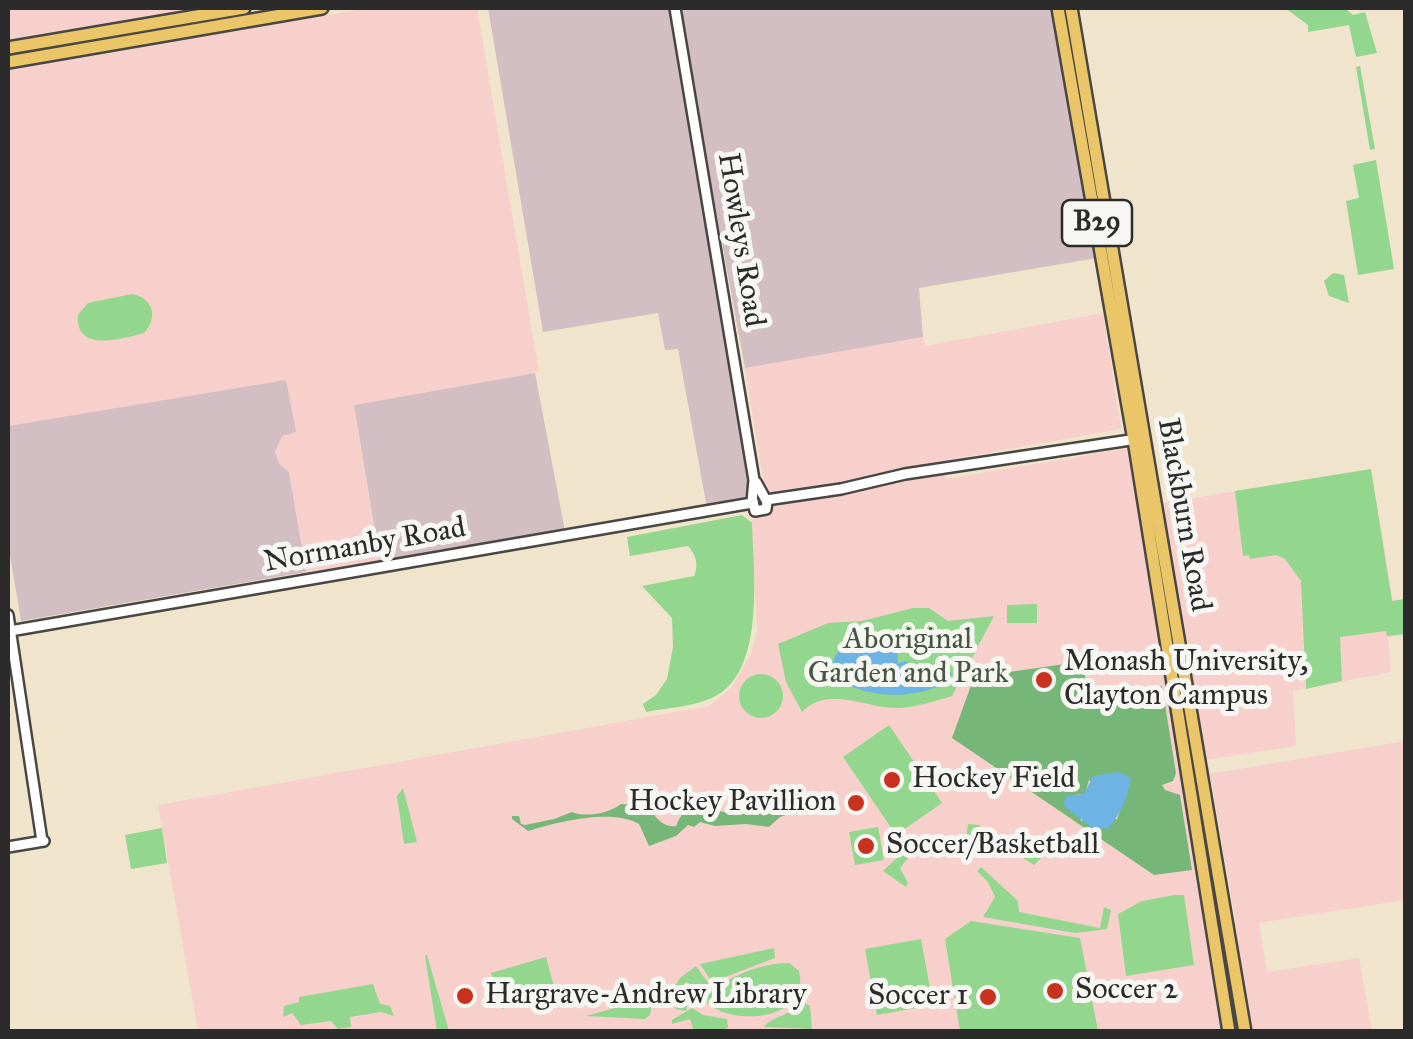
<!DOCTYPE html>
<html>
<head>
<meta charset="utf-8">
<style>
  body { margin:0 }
  #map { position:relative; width:1413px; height:1039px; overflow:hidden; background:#f0e5cc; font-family:"IM FELL Great Primer",serif }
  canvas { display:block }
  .frame { position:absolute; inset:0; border:10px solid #2b2b2b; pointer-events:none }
</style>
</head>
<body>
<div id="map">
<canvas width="1413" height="1039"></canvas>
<div class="frame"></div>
</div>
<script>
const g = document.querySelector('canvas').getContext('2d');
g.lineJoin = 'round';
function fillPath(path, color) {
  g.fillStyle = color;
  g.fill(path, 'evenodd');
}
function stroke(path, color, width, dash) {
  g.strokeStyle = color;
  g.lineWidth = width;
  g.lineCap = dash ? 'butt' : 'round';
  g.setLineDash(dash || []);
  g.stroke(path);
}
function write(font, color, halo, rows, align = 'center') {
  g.font = font + ' "IM FELL Great Primer",serif';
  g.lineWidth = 10;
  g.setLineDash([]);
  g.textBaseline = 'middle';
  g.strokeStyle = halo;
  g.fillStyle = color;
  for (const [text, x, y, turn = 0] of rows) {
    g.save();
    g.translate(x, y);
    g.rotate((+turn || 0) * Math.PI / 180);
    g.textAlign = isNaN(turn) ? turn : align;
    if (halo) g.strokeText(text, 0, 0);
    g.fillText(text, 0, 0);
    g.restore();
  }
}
fillPath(new Path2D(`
  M8,8h221l-221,33z
  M370,8h107l62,364 -185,33 26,156 -74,11 -17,-100 -10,-8 -4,-14 7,-14 4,-55 -278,45v-356z
  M1103,313l18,116 -178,32 3,18 184,-31 9,59 232,-38 22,131 12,-1v36l-17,2 3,35 -98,19 3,55 -116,18 27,161 28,-6 -25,-145 195,-33v159l-146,23 8,49 92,-14 13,73h-1174l-40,-226 551,-99 23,-19 19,-33 6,-23 -6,-111 18,-4 -24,-148 178,-31 2,9z`), '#f7d0cc');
fillPath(new Path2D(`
  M488,8h182l81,482 -12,13 -32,5 -29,-159 -13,1 -7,-37 -115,19z
  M679,8h374l44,250 -178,30 4,49 -178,31z
  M535,373l30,158 -185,30 -26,-156z
  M286,380l10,52 -14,4 -7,15 4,13 10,8 17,100 -285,49 -13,-78v-117z`), '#d2bec3');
fillPath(new Path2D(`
  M1285,8h60l8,7 12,-3 12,41 -21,4 -7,-32 -41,7v-7z
  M1360,66l15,83 -5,1 -14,-83z
  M1376,160l18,109 -36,6 -12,-74 13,-3 -6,-33z
  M1333,273l11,2 5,28 -20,-7 -5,-15z
  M132,294c22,4 26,24 12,39 -23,6 -69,20 -66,-18l10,-12z
  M1371,469l21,132 13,-2v35l-18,2 -1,-5 -46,6 2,44 -36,8 -5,-108 -16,-22 -9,-4 -26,4 -1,-4 -6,1 -8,-65z
  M742,515l10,8c1,48 16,156 -45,177 -18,7 -41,8 -61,12l-3,-8 13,-9 11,-16 6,-32 -1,-29 -30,-32 52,-10c5,-11 2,-21 -6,-30l-58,10 -3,-19z
  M1037,604v19h-30v-18z
  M913,608h16l19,13 46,-5 -42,80c-17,5 -38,12 -56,12 -33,0 -66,-23 -94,4l-16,-30 -8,-38 50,-21 34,-2z
  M739 696a22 22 0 1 1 44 0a22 22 0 1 1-44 0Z
  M889,725l53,78 -46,32 -53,-78z
  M403,788l14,54 -13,2 -7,-48z
  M968,824l12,1 -2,17 -11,14 -12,-2 11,-16z
  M878,827l6,33 -29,5 -6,-33z
  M162,828l5,35 -36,6 -6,-34z
  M916,840l2,5 -18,23 8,15 -2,4 -23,-16z
  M981,843l64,11 -11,11 -25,-16z
  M981,867l37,34 1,11 81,16 4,-21 7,3 -4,19 -32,4 -92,-16 12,-20 -7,-15 -11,-11z
  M1174,895h10l10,70 -68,11 -8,-62 24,-13z
  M971,921l109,17 18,93h-138l-15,-92z
  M921,939l12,66 -56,10 -12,-66z
  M774,948l1,10 -63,24 -12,-18z
  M427,955l22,76h-12l-12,-75z
  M546,957l10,37 -54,15 -11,-36z
  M789,963l10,8c12,49 -65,56 -92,32l1,-9c21,-18 54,-31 81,-31z
  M696,966l13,18 -16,12 -4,-13 -3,-1 -6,6 11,3 -5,20 -11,-2 4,-20 -6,1 7,-12z
  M373,984l7,20 10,2 4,10 -13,-4 -31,5 1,10 -13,2 -7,-8 -30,4 -9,-12 -9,4 1,-11 15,-4v-5z
  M653,998l-3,17 -5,4 -60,-3z
  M801,1001l9,5 2,23 -48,-2c10,-13 28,-10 37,-26z
  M692,1008l11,7 24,4 1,8 -4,4 -30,1 -4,-13 -18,5v-4z`), '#93d68e');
fillPath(new Path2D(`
  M1086,661l-1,18 9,28 68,-21 14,87 -3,8 -11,4 3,5 15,5 12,75 -38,5 -202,-137 22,-61zM1089,780l32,27 -4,12 -36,2 -7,-26 11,-1z
  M621,804l24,2c11,9 16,22 31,20 4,-10 10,-19 21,-22 9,-2 14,5 22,7 25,7 56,0 80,-4l2,3 -21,7 -11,10 -23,-3 -31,2 -15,-4 -6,5 -6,-2 -12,11 -27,10 -10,-22c-26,-16 -82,-2 -111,7l-16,-12v-3h7l2,8 4,1 29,-6 18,-7c14,6 38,1 49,-8z`), '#76b779');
fillPath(new Path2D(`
  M884,635l13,11 1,17 9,-2 10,13 8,1 3,-8 6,-1 5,5 10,-1 3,4c-29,41 -161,16 -106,-30 6,-6 26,-3 38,-9z
  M1119,772l12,6c-3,19 -11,38 -24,51l-16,-2 -26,-20 -2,-4 4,-7 17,-2 9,-18z`), '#6db4e4');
const minor = new Path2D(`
  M675,8l79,472 -2,22
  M766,500l75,-11 64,-15 232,-35
  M753,501l2,10 11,-2 1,-7 -11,-20
  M8,615l34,226
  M10,631l742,-128
  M8,847l36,-6`);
const major = new Path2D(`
  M1058,8l76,432 95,592
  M1071,8l174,1024
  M8,48l236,-40
  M8,62l314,-54`);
stroke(minor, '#494743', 14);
stroke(major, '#494743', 16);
stroke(minor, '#fff', 9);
stroke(major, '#ebc669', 11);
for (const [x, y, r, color] of [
  [1044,680,10,"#c8321e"],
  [892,780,10,"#c8321e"],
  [856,803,10,"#c8321e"],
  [866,846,10,"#c8321e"],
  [1055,991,10,"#c8321e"],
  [465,996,10,"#c8321e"],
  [988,997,10,"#c8321e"]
]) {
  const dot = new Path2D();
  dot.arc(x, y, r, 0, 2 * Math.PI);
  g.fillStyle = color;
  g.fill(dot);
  stroke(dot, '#f6f6f2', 4);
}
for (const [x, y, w] of [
  [1097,223,70]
]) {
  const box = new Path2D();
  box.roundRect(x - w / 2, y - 23, w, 46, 8);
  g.fillStyle = '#f6f6f2';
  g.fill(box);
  stroke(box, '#2b2b2b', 2.5);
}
write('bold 28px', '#2b2b2b', null, [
  ["B29",1097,223]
]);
write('30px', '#2b2b2b', '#f6f6f2', [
  ["Howleys Road",740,240,81],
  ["Blackburn Road",1183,515,80],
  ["Normanby Road",365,546,-10]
]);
write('30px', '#455644', '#f6f6f2', [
  ["Aboriginal",908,641],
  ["Garden and Park",908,675]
]);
write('30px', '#2b2b2b', '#f6f6f2', [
  ["Monash University,",1064,663],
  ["Clayton Campus",1064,697],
  ["Hockey Field",912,780],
  ["Hockey Pavillion",836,803,"right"],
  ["Soccer/Basketball",886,846],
  ["Soccer 2",1075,991],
  ["Hargrave-Andrew Library",485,996],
  ["Soccer 1",968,997,"right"]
], 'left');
</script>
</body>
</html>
